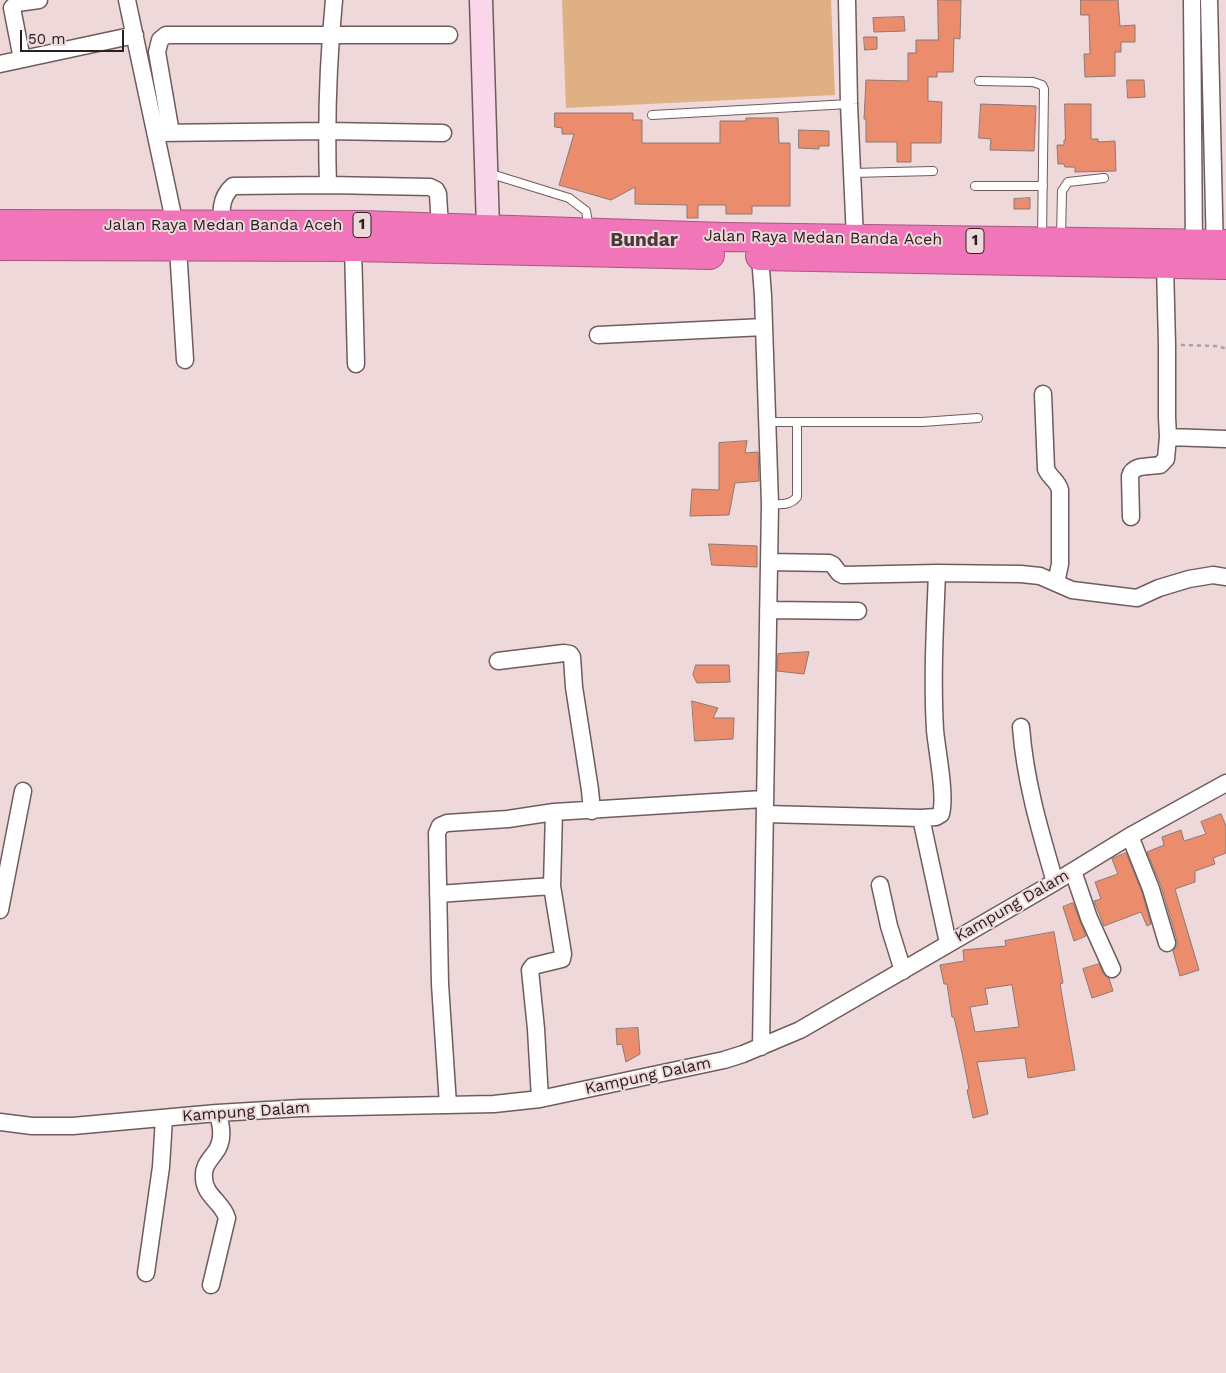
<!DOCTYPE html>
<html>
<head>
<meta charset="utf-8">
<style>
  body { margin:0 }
  #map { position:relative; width:1226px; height:1373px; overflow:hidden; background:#efd8da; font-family:"Work Sans",sans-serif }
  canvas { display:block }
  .scale { position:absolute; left:20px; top:30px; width:104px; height:22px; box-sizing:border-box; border:2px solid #292021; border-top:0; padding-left:6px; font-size:15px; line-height:18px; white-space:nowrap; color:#292021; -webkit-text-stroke:4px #efd8da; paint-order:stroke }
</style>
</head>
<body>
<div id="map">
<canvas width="1226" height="1373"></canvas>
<div class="scale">50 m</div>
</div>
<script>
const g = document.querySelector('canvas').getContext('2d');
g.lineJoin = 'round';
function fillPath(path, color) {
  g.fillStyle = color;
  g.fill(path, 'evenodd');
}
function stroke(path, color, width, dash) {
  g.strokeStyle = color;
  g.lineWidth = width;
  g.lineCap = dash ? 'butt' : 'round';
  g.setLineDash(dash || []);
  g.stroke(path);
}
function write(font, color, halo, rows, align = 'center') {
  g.font = font + ' "Work Sans",sans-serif';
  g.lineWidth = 4;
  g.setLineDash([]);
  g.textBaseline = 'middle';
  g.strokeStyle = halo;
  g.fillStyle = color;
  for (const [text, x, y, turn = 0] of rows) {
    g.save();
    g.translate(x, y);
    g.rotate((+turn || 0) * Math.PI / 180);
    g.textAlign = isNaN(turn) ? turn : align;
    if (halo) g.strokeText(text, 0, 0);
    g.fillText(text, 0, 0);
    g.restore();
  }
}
fillPath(new Path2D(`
  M562,0h269l4,95 -269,13z`), '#dfb083');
const building = new Path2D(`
  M938,0h23l-1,39 -6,-1 -1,34h-16v5h-9v24l14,1 -1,41h-30v19h-14v-20h-31v-23h-2l2,-39 42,1v-28h8v-13h22z
  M1081,0h37l2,26 15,-1v17h-14v10h-6v24l-30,1 -1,-23h6l-1,-39h-8z
  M904,17l1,14 -31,1 -1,-14z
  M864,37h13v12l-12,1z
  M1127,80h17l1,17 -17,1z
  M981,104l55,2 -2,45 -44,-1 1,-11 -12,-1z
  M1065,104h26v35h7v3l17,-1 1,30 -41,1v-5h-10l-1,-3h-6l-1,-19h7v-5h1z
  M555,113h78v7h9v23h78v-22h26v-3h32l1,25h11v63h-38v8h-26v-9h-28v13h-11v-13l-52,-1v-17l-24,13 -52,-15 15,-51h-12v-6l-7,-1z
  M799,130l30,1v15h-10v3l-20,-1z
  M1030,198v11h-16v-10z
  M747,441l-2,12 13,-1 1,29 -24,2 -6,32 -39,1 2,-27 27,1v-47z
  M709,544l48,2v21l-45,-2z
  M809,652l-5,22 -27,-3 1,-17z
  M696,665h33l1,17 -33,1 -4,-8z
  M692,701l26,7 -5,10h21l-1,21 -38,2z
  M1221,814l5,12v27l-13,5 2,6 -20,7v11l-20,7 24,81 -19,6 -7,-25 4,-5v-6l-16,-54 -14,-34 17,-7 -2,-8 19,-7 3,11 22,-7 -5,-12z
  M1126,853l16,39 9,32 -4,2 -6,-14 -37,14 -10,-25 7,-2 -6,-17 23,-8 -6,-15z
  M1073,903l13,33 -12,5 -11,-34z
  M1054,932l9,51 -3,1 15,86 -47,8 -3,-20 -48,4 11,52 -15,4 -6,-28 2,-1 -6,-31 -9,-41h-2l-5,-33h-3l-4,-19 24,-4 -1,-11 43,-4 -1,-5zM1012,985l7,42 -44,5 -5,-25 18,-3 -3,-15z
  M1099,964l4,10 6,4 4,13 -21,7 -9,-29z
  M638,1028l2,26 -14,8 -4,-18 -5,1 -1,-16z`);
fillPath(building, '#eb8c6c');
stroke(building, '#8b7973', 1);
const lane = new Path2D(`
  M979,81l54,1 9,3 2,4 -2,147
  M652,115l197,-11
  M488,173l81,25 17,13 3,17
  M852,173l81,-2
  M975,186h68
  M1061,238l1,-47 6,-9 36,-4
  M767,422h155l56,-4
  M770,504c10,0 20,2 27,-7v-75`);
const street = new Path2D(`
  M127,0l48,225
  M847,0l2,104 6,135
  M1192,0l2,250
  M1209,0l6,253
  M22,59l-10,-51 5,-5 22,-3
  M0,64l135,-29
  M156,133l170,-2 117,2
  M171,133l-14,-81 3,-12 6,-5h283
  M328,185c-2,-62 0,-123 6,-185
  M223,231c-2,-17 -4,-33 10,-45l95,-1 102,2 6,3 2,4 2,33
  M353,247l3,117
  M178,248l7,112
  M760,256l3,40 7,208 -9,543
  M598,335l166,-8
  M1043,394l3,75c4,9 12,12 14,21v74l-4,19
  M1168,437l58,2
  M1131,517l-1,-41c3,-12 20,-9 30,-11l6,-6 2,-22 -1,-20v-72l-2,-80
  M769,562l60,1 4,2 6,8 4,2 94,-2
  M768,610l90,1
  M498,661l66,-8 6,1 2,3 2,30 16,103 2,21
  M1021,727c4,54 19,104 34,155
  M765,814l156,4 15,-1 5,-3c5,-20 -4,-62 -6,-84 -3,-53 0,-105 2,-157l84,1 19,2 32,14 65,8 22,-10 30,-9 24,-4 13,2
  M921,818l27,125
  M1130,836l21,53 16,54
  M1073,871l16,47 23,51
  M880,885l9,41 14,45
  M438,894l114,-8
  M0,910l23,-119
  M540,1099l-4,-70 -6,-59 3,-4 29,-7 1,-5 -11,-68 2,-74 209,-13
  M448,1105l-8,-121 -3,-151 3,-7 7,-3 61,-4 46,-7
  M0,1122l32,4h41l144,-13 84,-5 193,-4 46,-5 184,-39 19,-6 57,-24 255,-148 75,-46 96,-53
  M146,1273l15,-106 3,-49
  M211,1285l16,-67c-4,-15 -23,-23 -23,-40 -1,-11 4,-16 10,-24 10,-12 8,-28 3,-41`);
const secondary = new Path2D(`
  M481,0l7,229`);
const highway = new Path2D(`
  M0,224l362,1 362,12 502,7
  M0,246l353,1 357,8
  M760,256l466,9`);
stroke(lane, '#6f5c5d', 10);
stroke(street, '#6f5c5d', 19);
stroke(secondary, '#6f5c5d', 25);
stroke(highway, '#aa5784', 30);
stroke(new Path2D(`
  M1181,345l35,1 8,2 2,4`), '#b19ea0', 2.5, [4, 4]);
stroke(lane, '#fff', 8);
stroke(street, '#fff', 16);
stroke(secondary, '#fad6ea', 22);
stroke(highway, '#f075b9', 28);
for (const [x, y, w] of [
  [362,225,18],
  [975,241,18]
]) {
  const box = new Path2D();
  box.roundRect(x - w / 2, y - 12.5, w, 25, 4);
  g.fillStyle = '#efd8da';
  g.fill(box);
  stroke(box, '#292021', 1);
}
write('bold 15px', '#292021', null, [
  ["1",362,225],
  ["1",975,241]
]);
write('16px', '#292021', '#efd8da', [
  ["Jalan Raya Medan Banda Aceh",223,225],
  ["Jalan Raya Medan Banda Aceh",823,238,1],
  ["Kampung Dalam",1012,906,-30],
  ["Kampung Dalam",648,1076,-12],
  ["Kampung Dalam",246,1112,-4]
]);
write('bold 19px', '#4a383a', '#efd8da', [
  ["Bundar",644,240]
]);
</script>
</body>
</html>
